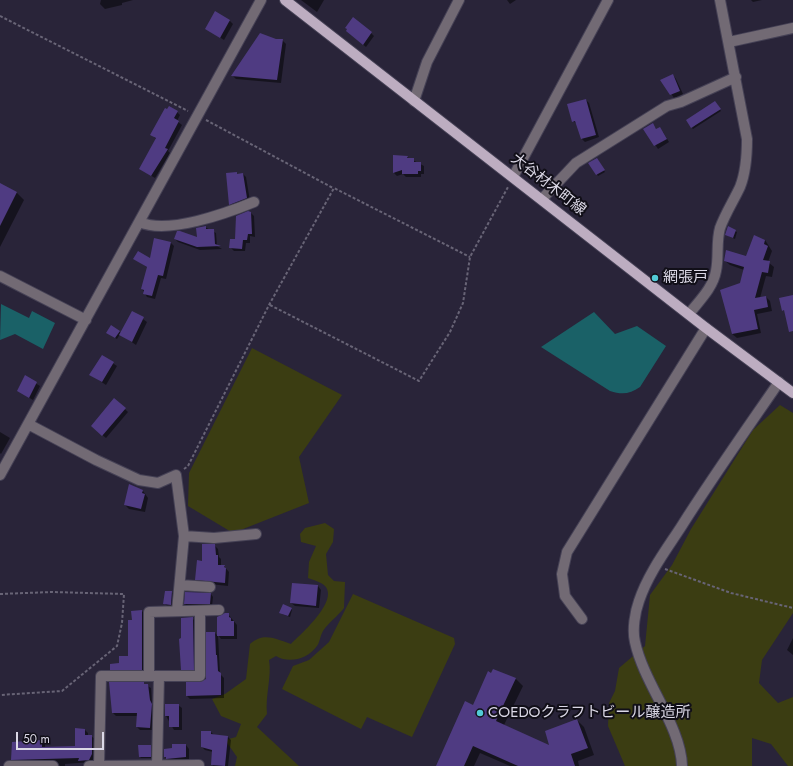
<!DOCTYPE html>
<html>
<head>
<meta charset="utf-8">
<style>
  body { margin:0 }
  #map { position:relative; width:793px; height:766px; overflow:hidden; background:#292439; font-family:Jost,sans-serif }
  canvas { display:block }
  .scale { position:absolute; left:16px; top:732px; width:88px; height:18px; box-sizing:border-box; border:2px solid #dbd8e6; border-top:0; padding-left:5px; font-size:12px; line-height:14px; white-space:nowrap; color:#dbd8e6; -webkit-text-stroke:3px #110f18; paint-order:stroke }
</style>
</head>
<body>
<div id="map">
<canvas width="793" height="766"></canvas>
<div class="scale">50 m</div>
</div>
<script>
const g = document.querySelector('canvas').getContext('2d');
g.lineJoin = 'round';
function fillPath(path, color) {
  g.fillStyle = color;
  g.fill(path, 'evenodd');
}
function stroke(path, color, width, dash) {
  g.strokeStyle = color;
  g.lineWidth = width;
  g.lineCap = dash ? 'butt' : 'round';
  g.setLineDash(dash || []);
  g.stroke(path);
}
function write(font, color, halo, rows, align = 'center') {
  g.font = font + ' Jost,"Noto Sans JP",sans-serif';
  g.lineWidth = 4;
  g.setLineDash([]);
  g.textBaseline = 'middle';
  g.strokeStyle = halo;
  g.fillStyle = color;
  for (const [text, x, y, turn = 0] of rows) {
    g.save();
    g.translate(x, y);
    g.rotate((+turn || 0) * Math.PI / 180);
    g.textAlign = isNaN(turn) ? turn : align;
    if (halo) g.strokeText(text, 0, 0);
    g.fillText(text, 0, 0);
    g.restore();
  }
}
fillPath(new Path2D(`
  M252,348l90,47 -43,62 10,46 -76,30 -45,-27 1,-33z
  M780,405l13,8v200l-31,47 -3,23 19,20 15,-6v69h-5l-17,-22 -19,-6v28h-127l-17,-40 1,-23 6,-12 4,-23 26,-22 5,-51 22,-30 19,-36 62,-99z
  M325,523l9,6 -1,13 -7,12 2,21 6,6 11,1 -1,26c-6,8 -16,15 -21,23 -3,5 -3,11 -6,15 -9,13 -28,18 -41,10l-7,4c3,16 -4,36 -2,54l-10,13 42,39h-64l2,-9 -12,-17 11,-3 5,-13 -20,-8 -9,-17 13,-5 21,-15 4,-35c14,-12 25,-5 41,0 9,-9 48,-43 34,-58 -4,-4 -12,-6 -17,-8l1,-16 7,-16 -15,-4 -1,-8 5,-6z
  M353,594l101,44 1,6 -43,93 -45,-20 -6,12 -79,-40 11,-23 16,-6 20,-18z`), '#3b3d12');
fillPath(new Path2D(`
  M1,304l28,14 3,-7 23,12 -12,26 -28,-15 -15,6z
  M594,312l21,22 22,-8 29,20 -26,41c-10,7 -18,8 -30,4l-69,-44z`), '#1a6167');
fillPath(new Path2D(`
  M101,0h32l-11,3v2l-17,4 -5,-5z
  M301,0h23l-7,12z
  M507,0h9l-6,4z
  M751,0h11l-9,2z
  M230,21l3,3 -9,16 -17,-11z
  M371,33l3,3 -8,11 -16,-13z
  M275,40h7l4,4 -5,39 -45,-4 -3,-3z
  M673,75l3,4 7,15 -9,4 -12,-18z
  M586,100l3,3 10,34 -14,5 -3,-3 -5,-15 -4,-3z
  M717,104l4,7 -28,18 -1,-1z
  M177,112l3,3 -3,6 5,4 -14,26 2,2 -15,25 -15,-9 16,-30 -4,-4z
  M653,125l4,5 6,2 6,10 -11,7 -13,-19z
  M407,157l17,9v8h-3v3h-15l-3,-3 -6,2 -3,-3z
  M598,160l7,12 -7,4 -8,-13z
  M227,174h16l3,3 4,24 -17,6 -3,-3z
  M0,184l16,8 8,8 -24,47z
  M251,213l3,3 1,21 -5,-1v7h-4l-1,8h-11l-4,-4 6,-7 1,-24z
  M205,227l11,6 1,13 5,3 -22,1 -22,-8 -3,-3h23z
  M728,228l9,4 -2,7 -9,-4z
  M765,240l7,11 -4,11 6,5 -2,10 -6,-1 -6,22 6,-1 4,4 2,10 -15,3 4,19 -24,5 -5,-4 12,-64 -14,-5 -5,-4 22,-3z
  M170,242l4,4 -8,33 -5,-1 -6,21 -8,-2 -5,-8 6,-21 -13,-9 15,1z
  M133,312l14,10 -11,23 -16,-11 -3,5 -8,-5 10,-3 2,2z
  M102,356l15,10 -11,19 -15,-10z
  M25,377l15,9 -7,14 -15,-9z
  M114,399l14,13 -22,26 -11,-9z
  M0,432l10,6 -9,16 -1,-1z
  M143,491l5,7 -3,14 -16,-3 -4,-4z
  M214,545l4,4 1,8 2,2v7h3l5,6 -1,14 -28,-3 -4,-4 7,-17z
  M318,586l3,4 -2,18 -24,-2 -4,-3z
  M172,592l3,4 -1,12 -6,-1 -3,-3z
  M186,593l25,1 2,3 -1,9 -24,1 -3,-3z
  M291,608l1,2 -2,7 -8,-3z
  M142,611l3,4v57h-31l-3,-3 18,-12 4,-36z
  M228,614l9,11v14h-16l-3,-4 2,39 4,4v20l-34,1 -3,-3 20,-17 8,-46 3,3v-19z
  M192,618l3,3 1,51h-11l-3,-3z
  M793,638v17l-6,-5z
  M516,679l7,7 -19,39 47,22 26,-27 7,7 10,28 -16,6 1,5h-69l-30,-13 -6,13h-37l36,-60z
  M144,684l7,4 1,16 3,4 -2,22h-13l-3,-3 1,-11h-22l-3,-3z
  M178,705l4,3v22h-8l-8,-14z
  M85,730l3,3v3h3l4,3v18l-3,5 -27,2v2h-5l-3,-4h-42l-3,-3 30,-18 3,3v4l31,-1z
  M211,732l3,3 14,2 3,3 -3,26h-15l-1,-2 1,-12 -8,-2 -3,-3z
  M186,745l3,4v13h-18l-6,-5 8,-8z
  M150,746l2,12h-11l-1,-1z`), '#0007');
fillPath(new Path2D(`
  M215,11l15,9 -10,18 -15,-9z
  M353,17l19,15 -9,13 -17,-14 1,-2 -2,-1z
  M260,33l16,6h7l-6,41 -46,-4z
  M673,74l7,17 -10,4 -10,-15z
  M586,99l10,36 -15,4 -6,-18 -3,1 -5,-18z
  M715,101l6,8 -30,19 -5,-8z
  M169,106l9,5 -4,7 5,3 -14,27 3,1 -17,27 -12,-7 17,-31 -6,-3 15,-27 2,1z
  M653,123l3,6 4,-2 7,12 -13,7 -11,-17z
  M393,155l15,1 -1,2h7v4h7v9h-3v3h-16v-4l-9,3z
  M597,158l8,12 -9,5 -8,-12z
  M237,172v2l6,-1 4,25 -18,7 -3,-32z
  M0,183l17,9 -17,34z
  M248,211l3,1 1,22h-4l-1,6h-4l-1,9 -13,-1 1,-9h5l1,-23z
  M206,226v3h8l1,15 6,2 -24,1 -23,-8 3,-8h3l17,6 -1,-9z
  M728,226l8,4 -3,8 -8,-3z
  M754,235l11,5 -1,4 4,2 -5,14 7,1 -2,12 -6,-1 -7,26 11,-2 2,11 -14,3 4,19 -26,5 -12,-44 20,-7 4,-16 -20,-6 2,-11 20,6z
  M154,238l17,4 -8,34 -5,-1 -6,21 -9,-2 1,-4 -3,-1 6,-22 -14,-8 5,-8 12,7z
  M793,295v36l-4,1 -5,-22 -2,1 -3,-13z
  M132,311l12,6 -12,25 -13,-7z
  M111,325l9,6 -5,7 -9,-5z
  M102,355l12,7 -12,20 -13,-7z
  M25,375l12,7 -8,16 -12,-7z
  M114,398l12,10 -24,28 -11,-10z
  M129,484l14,6 -1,3 3,1 -4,15 -17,-4z
  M202,544h13l1,11h2v10h7l-1,2 2,1 -1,15 -30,-3 2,-20 5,1z
  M292,583l26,2 -2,21 -26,-3z
  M165,591h7l-1,14 -8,-1z
  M185,592l26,1 -1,11h-26z
  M283,604l9,4 -4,8 -9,-3z
  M142,610v60h-32v-6l9,-1v-7h9v-36h4l-1,-9z
  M225,613h4v4l2,1v3h3v15h-17v-19z
  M193,617l1,53h-13l-2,-31 2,-1v-20z
  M206,632h9l1,23h1l1,16 3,2v22l-35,1v-14h14l6,-3z
  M493,669l23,9 -20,43 53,24 -4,-14 32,-12 11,29 -17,6 4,12h-57l-45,-20 -9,20h-28l29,-65 8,4 15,-34 3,2z
  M109,682h35v2h4l2,16 2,4 -2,24 -14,-1 1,-14h-25z
  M165,704h14v23h-10v-11h-4z
  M75,728l10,1v6h7v19l-3,6 -11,1 1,-3 -68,2 1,-18 30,-2v7l33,-1z
  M201,731h10v3l17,2 -3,30 -14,-1 1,-15 -11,-3z
  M172,744h14v13l-20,2v-2h-2v-8l8,-1z
  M138,745h13v12h-12z`), '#4f3b82');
const minor = new Path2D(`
  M729,42l64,-14
  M414,101l13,-39 32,-62
  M513,177l95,-177
  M542,199l34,-36 91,-57 14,-4 55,-25
  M140,222c27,13 87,-9 114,-20
  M0,276l86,44
  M689,314c10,-13 24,-26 27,-43 3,-14 0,-29 4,-43 5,-14 14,-28 20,-41 6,-15 7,-33 7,-48l-27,-139
  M28,424l68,36 43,20 19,3 18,-8 8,61 -7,75
  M0,475l261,-475
  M184,536l30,2 42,-4
  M180,585l30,2
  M582,619l-17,-23 -3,-22 5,-22 139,-224
  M149,676v-64l70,-2
  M9,766h44
  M89,766l110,-1
  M99,766l2,-90h99v-64
  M157,766l2,-90
  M682,766c-1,-40 -38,-82 -47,-124 -3,-12 0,-30 4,-41 9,-27 27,-51 42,-74 31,-49 65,-97 98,-145`);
const major = new Path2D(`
  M285,0l421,328 87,65`);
stroke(minor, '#454155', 12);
stroke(major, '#454155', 12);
stroke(new Path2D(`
  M0,16l188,95
  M206,120l127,68
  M270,305l149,76 31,-49 13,-29 7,-46 38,-70
  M184,469l4,-3 81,-161 65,-117 136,69
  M665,569l66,24 62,15
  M0,594l52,-2 72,2 -2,29 -5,23 -55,45 -62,4`), '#686476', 2, [3, 2]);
stroke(minor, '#726a74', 10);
stroke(major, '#bdadc1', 10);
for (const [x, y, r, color] of [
  [655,278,4,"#52cbd7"],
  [480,713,4,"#52cbd7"]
]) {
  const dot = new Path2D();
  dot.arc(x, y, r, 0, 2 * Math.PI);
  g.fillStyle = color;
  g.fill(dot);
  stroke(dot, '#110f18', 1.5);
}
write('15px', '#dbd8e6', '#110f18', [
  ["大谷材木町線",548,185,38]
]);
write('15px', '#dbd8e6', '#110f18', [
  ["網張戸",663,278],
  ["COEDOクラフトビール醸造所",488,713]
], 'left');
</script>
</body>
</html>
